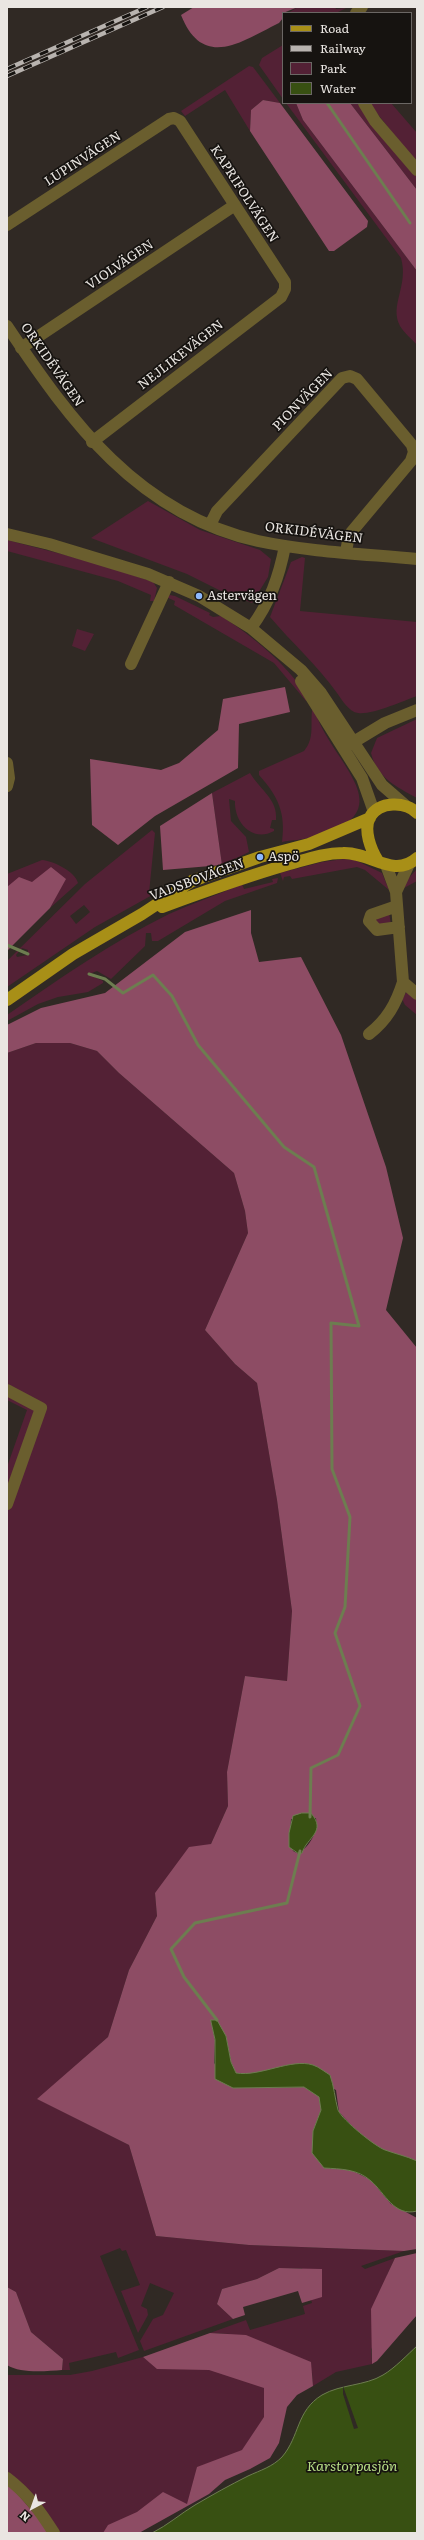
<!DOCTYPE html>
<html>
<head>
<meta charset="utf-8">
<style>
  body { margin:0 }
  #map { position:relative; width:424px; height:2540px; overflow:hidden; background:#302924; font-family:Literata,serif }
  canvas { display:block }
  .frame { position:absolute; inset:0; border:8px solid #eae6e2; pointer-events:none }
  .legend { position:absolute; left:282px; top:12px; width:130px; height:92px; box-sizing:border-box; background:#161310; border:1px solid #6b6764; margin:0; padding:5px 7px; list-style:none; font-size:12px; color:#eae6e2 }
  .legend li { display:flex; align-items:center; gap:8px; height:20px }
  .legend b { width:20px; border:1px solid #6b6764 }
  .north { position:absolute; left:12px; top:2488px; width:40px; height:40px; -webkit-text-stroke:3px #161310; paint-order:stroke; rotate:221deg; font-size:11px; font-weight:700; line-height:16px; text-align:center; color:#eae6e2 }
  .north::after { content:''; display:block; margin:auto; width:14px; height:18px; background:#eae6e2; clip-path:polygon(50% 0,100% 100%,50% 72%,0 100%) }
</style>
</head>
<body>
<div id="map">
<canvas width="424" height="2540"></canvas>
<div class="frame"></div>
<ul class="legend">
<li><b style="height:5px;background:#a88f17"></b>Road</li>
<li><b style="height:5px;background:#b8b3af"></b>Railway</li>
<li><b style="height:11px;background:#532135"></b>Park</li>
<li><b style="height:11px;background:#385012"></b>Water</li>
</ul>
<div class="north">N</div>
</div>
<script>
const g = document.querySelector('canvas').getContext('2d');
g.lineJoin = 'round';
function fillPath(path, color) {
  g.fillStyle = color;
  g.fill(path, 'evenodd');
}
function stroke(path, color, width, dash) {
  g.strokeStyle = color;
  g.lineWidth = width;
  g.lineCap = dash ? 'butt' : 'round';
  g.setLineDash(dash || []);
  g.stroke(path);
}
function write(font, color, halo, rows, align = 'center') {
  g.font = font + ' Literata,serif';
  g.lineWidth = 3.5;
  g.setLineDash([]);
  g.textBaseline = 'middle';
  g.strokeStyle = halo;
  g.fillStyle = color;
  for (const [text, x, y, turn = 0] of rows) {
    g.save();
    g.translate(x, y);
    g.rotate((+turn || 0) * Math.PI / 180);
    g.textAlign = isNaN(turn) ? turn : align;
    if (halo) g.strokeText(text, 0, 0);
    g.fillText(text, 0, 0);
    g.restore();
  }
}
fillPath(new Path2D(`
  M298,7h37l1,2 10,-1 -10,5h-48z
  M283,45v54l-24,-34 3,-7z
  M249,66l4,1 27,36 -17,-3 -12,10 -1,21 -25,-41 -40,26 -4,-5z
  M286,103h10l7,17 114,151v74c-5,-6 -13,-12 -17,-19 -11,-21 9,-40 1,-68z
  M350,103h9l27,37 31,37v13z
  M369,103h22l26,30v31z
  M148,501l52,29 60,20 11,9 -3,18 -16,26 -33,-13 -32,-16 -96,-36z
  M7,540l97,25 49,17 4,6 -3,13h-4l1,-6 -33,-14 -111,-30z
  M302,557l3,1 -5,53 117,11v74c-14,5 -45,19 -59,17 -9,-1 -16,-13 -21,-20 -20,-28 -45,-50 -67,-76l21,-55z
  M170,595l5,1 35,17 -1,2 4,2 8,-1c34,22 62,45 85,78v7l-32,-38 -100,-58 1,-4 -9,-4z
  M77,629l17,5 -9,17 -13,-5z
  M313,705c3,8 5,16 9,23 24,46 76,87 -10,109 -9,3 -20,3 -30,5 4,-29 -4,-46 -23,-67v-4l45,-20c12,-14 5,-29 9,-46z
  M417,719v79c-20,-11 -40,-20 -46,-45l6,-15z
  M250,773c10,17 28,26 26,47h-4l-2,8 4,1v2c-22,12 -40,-9 -39,-30l-6,-2 2,22 15,16 3,15 -27,13 -10,-72z
  M152,830l3,3 -6,60 5,1 -59,33 -88,60v-26l78,-77zM84,905l6,7 -14,12 -6,-8zM22,948l6,2 -1,5 -10,2 -1,-2z
  M344,859l11,1 27,13 7,17 -24,-20 -8,-3 -65,12 -2,-3 -6,1 -1,4 -3,-8 42,-11z
  M42,860c11,1 33,11 36,23l-28,25 15,-29 -58,8v-13z
  M417,869v12l-13,7 1,-6z
  M278,878l-1,5 -52,18 -67,40h-6l-1,-8h-5l-1,13 -34,33 -14,-8 -8,3 14,7v2l-15,9 -30,5 -20,7 -31,17v-6c52,-36 105,-73 162,-101 24,-11 49,-19 73,-30l2,5 29,-7 -1,-3z
  M389,912l2,13 -16,-1v-7z
  M407,991l10,6v18l-12,-10 -3,-6z
  M36,1043h34l27,8 22,22 115,100 11,38 3,22 -43,97 30,34 22,19 20,117 15,111 -5,70 -42,-5 -18,96 1,34 -17,38 -56,49 2,23 -28,54 -21,67 -70,62 91,46 27,91 93,9 155,6 -43,15 4,3 30,-11 -8,17 30,23 -46,51 1,15 -36,8 -23,14 -1,-14 -9,3 -31,55 -85,74 -55,29h-125v-158h63l22,-4 51,-14 5,4 82,-27 -20,-1 36,-13 4,10 55,-16 -2,-8 9,-3 -10,-35h-23l-22,11 -35,10 -5,15 16,15 -89,32 -4,-10 13,-22 10,-4 11,-22 -24,-10 -9,23 6,3 1,6 -10,18 -17,-42 19,-6 -14,-35 -4,1 -2,-3 -20,8 39,94 -21,8 -2,-6 -47,11 1,7h-8l1,-11 -32,-27 -15,-40 -9,-5v-820l20,-57 -20,-10v-347z`), '#532135');
fillPath(new Path2D(`
  M194,7h104l-15,6v5l-4,5c-38,19 -76,47 -98,-8z
  M263,100l17,3 88,118 -1,6 -33,24h-5l-79,-120 1,-21z
  M296,103h54l67,87v81l-114,-151z
  M285,687l5,25 -51,12 -1,44 -83,48 -37,29 -26,-20 -2,-66 71,11 18,-7 39,-33 5,-31z
  M212,793l10,72 -59,5 -3,-44z
  M51,867l15,12 -16,29 -43,43v-64l12,-10 13,5z
  M251,910v23l8,29 42,-5 40,78 45,132 17,71 -17,72 31,38v813c-11,-5 -22,-7 -33,-11 -16,-7 -33,-25 -45,-38l-3,-22 -44,-24 -42,9 -14,-2 -5,-11 -5,-26 -15,-15 4,19 -1,23 19,25 71,-1 16,10 1,13 -8,21 11,37 25,1 22,11 20,24 26,14v31l-13,2 -155,-6 -93,-9 -27,-91 -92,-46 71,-62 21,-67 28,-54 -2,-23 34,-46 22,-3 17,-38 -1,-34 18,-96 42,5 5,-70 -15,-111 -20,-117 -22,-19 -30,-34 43,-97 -3,-22 -11,-38 -115,-100 -22,-22 -27,-8h-34l-29,10v-28l34,-17 64,-15 80,-61zM316,1818c2,16 -6,26 -17,36l-6,-3 -3,-9 1,-23z
  M417,2253v62l-40,46 -5,3 -1,-55 24,-51z
  M279,2268l43,1v28l-20,6 -4,-12 -55,16 2,8 -12,4 -16,-15 5,-15 35,-10z
  M7,2287l9,5 15,40 32,27 -1,11c-15,1 -41,4 -55,-5z
  M210,2333l36,2 65,27 2,24 -16,9 -10,12 -8,36 -9,15 -20,11 -25,11 -16,14 -70,39h-36l5,-8 29,-13 26,-20 24,12 10,-37 45,-17 22,-33v-29l-55,-18 -52,-1 -14,-12z
  M7,2482l44,51h-44z`), '#8d4c64');
const water = new Path2D(`
  M302,1813h9c16,19 -4,24 -9,40l-3,1 -10,-7v-14l4,-17z
  M211,2020h6l9,16 5,26 5,11c24,4 55,-15 77,-8 6,2 12,7 17,10 4,11 5,24 8,35 4,10 38,37 47,40 11,4 21,6 32,11v50c-23,6 -32,-18 -46,-30 -13,-12 -30,-12 -47,-13l-12,-15 1,-22 8,-21 -2,-13 -15,-10 -71,1 -18,-9v-39z
  M417,2346v187h-265c16,-8 28,-19 43,-28 17,-10 35,-20 53,-29 13,-6 24,-9 34,-19 18,-21 14,-46 40,-62 19,-11 43,-9 61,-20 12,-7 24,-20 34,-29z`);
fillPath(water, '#385012');
stroke(water, '#6d7d50', 1);
fillPath(new Path2D(`
  M343,2386l15,42 -4,1 -11,-35z`), '#302924');
stroke(new Path2D(`
  M327,103l83,120
  M7,945l21,9
  M89,974l16,5 18,14 30,-18 19,21 26,49 86,102 30,20 45,159 -28,-3 1,146 18,48 -5,90 -10,26 25,73 -22,49 -27,13 -1,49
  M217,2020l-33,-43 -13,-28 24,-26 92,-20 13,-52`), '#6d7d50', 3);
stroke(new Path2D(`
  M356,13l6,-6
  M364,103l11,18 42,49
  M7,225l162,-106 5,-1 6,3 105,161v7l-4,8 -189,145
  M7,326c64,96 131,188 251,215 52,11 106,13 159,18
  M21,348l214,-143
  M210,525l7,-14 125,-133 8,-2 7,3 55,66 2,7 -3,9 -62,74 -3,17
  M7,534l42,10 99,30 51,22 52,32 50,42 20,23 61,92 23,20
  M251,628c19,-26 28,-51 34,-82
  M131,664l38,-82
  M301,681l61,97 12,34
  M347,746l38,-23 32,-13
  M7,763l2,15 -2,8
  M386,865l10,27 7,90 14,12
  M396,892l13,-28
  M397,906l-26,9 -2,6 8,9 22,-3
  M369,1034c18,-14 27,-30 34,-52
  M7,1390l34,18 -34,96
  M7,2478c21,16 33,33 47,55`), '#6a5e2e', 12);
stroke(new Path2D(`
  M378,861c-7,-11 -15,-31 -8,-44 9,-16 36,-16 47,-4
  M162,907c41,-15 82,-30 124,-42 19,-5 37,-12 57,-12 28,-1 50,26 74,5
  M7,1000l66,-46 69,-40 50,-33 68,-24 49,-13 61,-26`), '#a88f17', 12);
const rail = new Path2D(`
  M7,69l140,-62
  M7,76l156,-69`);
stroke(rail, '#b8b3af', 4.5);
stroke(rail, '#161310', 3, [9]);
for (const [x, y, r, color] of [
  [199,596,4,"#8db9fc"],
  [260,857,4,"#8db9fc"]
]) {
  const dot = new Path2D();
  dot.arc(x, y, r, 0, 2 * Math.PI);
  g.fillStyle = color;
  g.fill(dot);
  stroke(dot, '#161310', 1.5);
}
write('13px', '#eae6e2', '#161310', [
  ["LUPINVÄGEN",83,159,-33],
  ["KAPRIFOLVÄGEN",244,194,57],
  ["VIOLVÄGEN",120,265,-34],
  ["NEJLIKEVÄGEN",181,355,-38],
  ["ORKIDÉVÄGEN",52,365,55],
  ["PIONVÄGEN",303,400,-46],
  ["ORKIDÉVÄGEN",314,533,7],
  ["VADSBOVÄGEN",197,880,-20]
]);
write('13px', '#eae6e2', '#161310', [
  ["Astervägen",207,596],
  ["Aspö",268,857]
], 'left');
write('italic 14px', '#b6dd85', '#161310', [
  ["Karstorpasjön",352,2467]
]);
</script>
</body>
</html>
